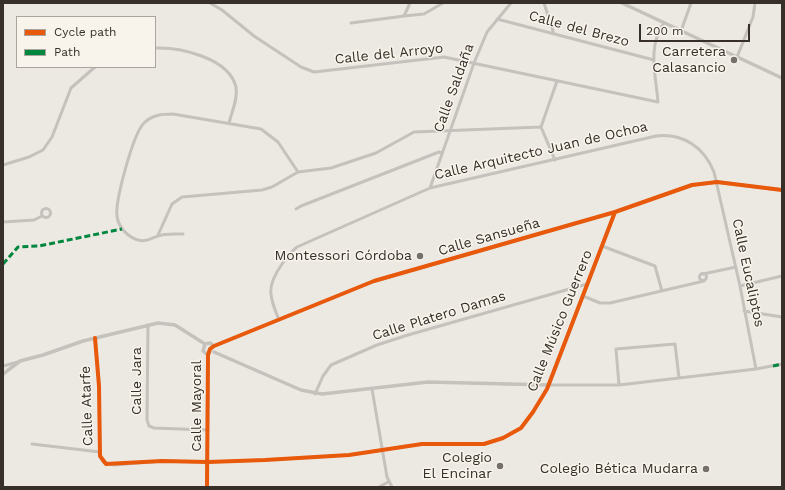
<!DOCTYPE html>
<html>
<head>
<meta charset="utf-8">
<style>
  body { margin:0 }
  #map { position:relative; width:785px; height:490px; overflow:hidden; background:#ece9e3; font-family:"Work Sans",sans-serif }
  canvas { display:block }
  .frame { position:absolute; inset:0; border:4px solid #362f2a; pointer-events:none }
  .legend { position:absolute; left:16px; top:16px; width:140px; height:52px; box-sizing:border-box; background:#f8f4eb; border:1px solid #aaa59e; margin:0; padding:5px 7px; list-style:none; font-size:12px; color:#362f2a }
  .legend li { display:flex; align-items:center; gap:8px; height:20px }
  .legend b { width:20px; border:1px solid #aaa59e }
  .scale { position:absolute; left:639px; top:24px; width:111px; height:18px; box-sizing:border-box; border:2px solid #362f2a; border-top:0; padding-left:5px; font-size:12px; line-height:14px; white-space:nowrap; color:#362f2a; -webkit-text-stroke:3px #f8f4eb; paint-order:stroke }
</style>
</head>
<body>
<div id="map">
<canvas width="785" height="490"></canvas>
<div class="frame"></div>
<ul class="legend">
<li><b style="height:5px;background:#e8590c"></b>Cycle path</li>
<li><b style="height:5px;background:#00873e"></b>Path</li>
</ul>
<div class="scale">200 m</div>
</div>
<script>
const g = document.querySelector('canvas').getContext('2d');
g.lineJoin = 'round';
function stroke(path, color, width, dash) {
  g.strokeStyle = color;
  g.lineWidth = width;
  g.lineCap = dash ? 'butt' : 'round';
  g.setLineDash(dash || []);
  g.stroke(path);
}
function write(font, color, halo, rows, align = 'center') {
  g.font = font + ' "Work Sans",sans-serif';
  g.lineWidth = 3;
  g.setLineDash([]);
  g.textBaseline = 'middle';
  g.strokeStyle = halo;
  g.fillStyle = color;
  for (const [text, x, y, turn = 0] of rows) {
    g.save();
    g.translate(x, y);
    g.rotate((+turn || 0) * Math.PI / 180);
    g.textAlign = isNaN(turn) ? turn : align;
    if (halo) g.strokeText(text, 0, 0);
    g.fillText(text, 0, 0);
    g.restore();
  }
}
stroke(new Path2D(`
  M210,3l12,7 32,26 47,31 13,5 9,-1 121,-14 214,45c-2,-26 -11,-56 6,-79
  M544,3l10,31
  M404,16l20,-2 19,-11
  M497,19l157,41
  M351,23l53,-7 6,-13
  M681,31l10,-28
  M155,48c25,-1 74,10 81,39 2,12 -4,24 -7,36
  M737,57l16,-40 2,-14
  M555,160l-14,-33 16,-46
  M3,165l26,-8 14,-7 9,-13 19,-49 24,-21
  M430,188l44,-125 13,-31 24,-29
  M41.5 213a4.5 4.5 0 1 1 9 0a4.5 4.5 0 1 1-9 0Z
  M296,209l5,-3 138,-54 3,1
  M3,222l31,-2 8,-4
  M183,234c-7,0 -18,-1 -25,2 -9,3 -13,7 -23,3 -9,-4 -17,-13 -18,-23 -2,-15 16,-82 27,-93 8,-8 18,-9 29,-9l88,15 17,13 20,30
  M158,235l14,-31 10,-7 80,-7 10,-3 26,-15 33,-4 45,-15 38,-21 127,-5
  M602,246l53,20 7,25
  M699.5 277a3.5 3.5 0 1 1 7 0a3.5 3.5 0 1 1-7 0Z
  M703,274l33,-7
  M740,286l42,-10
  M583,296l17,7h10l94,-22
  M744,311l38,6
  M279,320c-10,-25 -13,-33 3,-56 5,-7 9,-12 15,-17l133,-59 226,-52c27,-3 48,11 58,36l26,114 16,83
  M148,325l-1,95 2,6 5,2 54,2
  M95,338l4,48 1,70 3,6 11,3 48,-4 46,1 57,-2 84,-5 73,-11h62l19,-6 18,-10 12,-16 16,-27h70l137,-16 26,-5
  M3,366l15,-4
  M619,385l-3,-36 59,-5 4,34
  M372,389l15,88 5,10
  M315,394l8,-18 8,-11 46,-20 31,-10 179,-51
  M32,444l68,8
  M379,487l9,-5`), '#c5c1bc', 3);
stroke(new Path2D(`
  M622,3l160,75
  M214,352l87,38 21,4 106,-12 121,3 66,-173
  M208,355l-5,-4 2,-7 5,-1 4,3
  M3,374l17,-13 23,-6 40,-14 75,-18 17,2 30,19
  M207,487l1,-132 2,-6 4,-3 160,-65 241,-69 77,-27 25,-3 65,8`), '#c5c1bc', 3.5);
stroke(new Path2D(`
  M3,264l15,-17 21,-1 83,-17
  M773,366l9,-2`), '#00873e', 3, [6, 3]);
stroke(new Path2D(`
  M95,338l4,48 1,70 6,8 56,-3 46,1 57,-2 84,-5 73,-11h62l19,-6 18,-10 12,-16 14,-23 68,-177
  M207,487l1,-132 2,-6 4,-3 160,-65 241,-69 77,-27 25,-3 65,8`), '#e8590c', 4);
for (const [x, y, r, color] of [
  [734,60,4,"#76706b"],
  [420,256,4,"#76706b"],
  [500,466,4,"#76706b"],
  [706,469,4,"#76706b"]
]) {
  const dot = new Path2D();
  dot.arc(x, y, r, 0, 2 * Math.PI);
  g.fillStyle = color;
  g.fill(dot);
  stroke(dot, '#f8f4eb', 1.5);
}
write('14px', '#362f2a', '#f8f4eb', [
  ["Calle del Brezo",579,29,15],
  ["Calle del Arroyo",389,54,-6],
  ["Calle Saldaña",454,88,-70],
  ["Calle Arquitecto Juan de Ochoa",541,151,-13],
  ["Calle Sansueña",489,237,-16],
  ["Calle Eucaliptos",748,273,78],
  ["Calle Platero Damas",439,316,-17],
  ["Calle Músico Guerrero",560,321,-68],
  ["Calle Jara",137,381,-90],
  ["Calle Atarfe",87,406,-92],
  ["Calle Mayoral",197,406,-90]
]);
write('14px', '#362f2a', '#f8f4eb', [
  ["Carretera",726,52],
  ["Calasancio",726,68],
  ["Montessori Córdoba",412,256],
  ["Colegio",492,458],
  ["El Encinar",492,474],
  ["Colegio Bética Mudarra",698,469]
], 'right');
</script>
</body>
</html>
